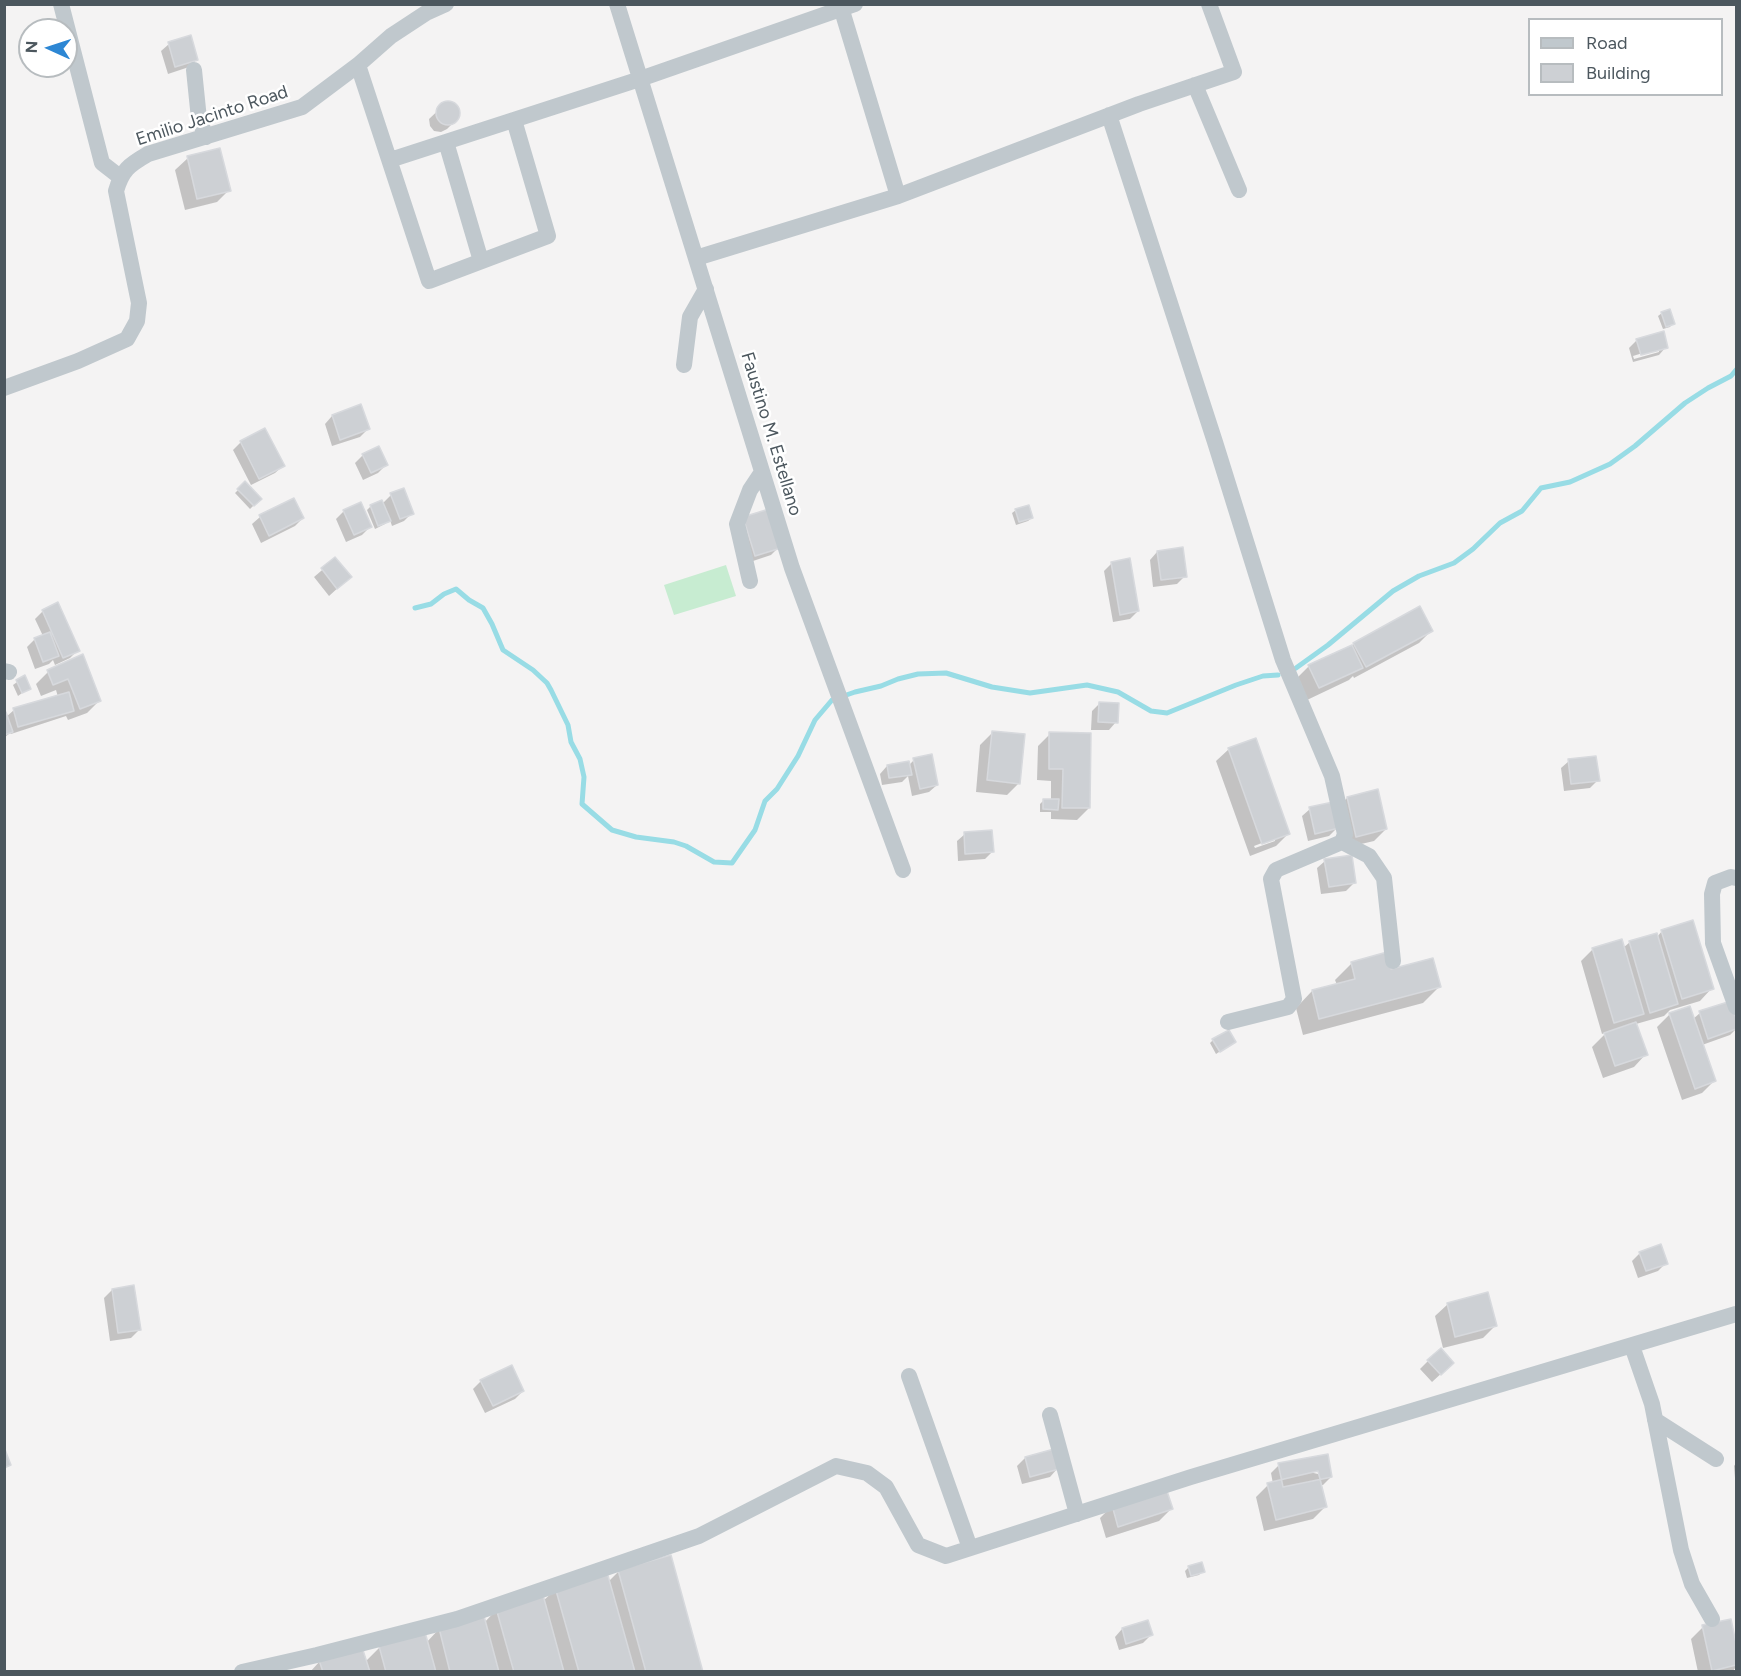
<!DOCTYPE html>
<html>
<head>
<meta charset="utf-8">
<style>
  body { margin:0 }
  #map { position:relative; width:1741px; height:1676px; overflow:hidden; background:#f4f3f3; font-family:Figtree,sans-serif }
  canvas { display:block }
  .frame { position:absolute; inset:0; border:6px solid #4c575e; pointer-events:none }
  .legend { position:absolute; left:1528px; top:18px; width:195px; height:78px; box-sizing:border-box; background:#fff; border:2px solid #b7bcbf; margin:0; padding:8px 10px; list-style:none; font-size:18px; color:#4c575e }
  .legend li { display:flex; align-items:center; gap:12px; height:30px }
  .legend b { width:30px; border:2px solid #b7bcbf }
  .north { position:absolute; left:18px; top:18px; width:60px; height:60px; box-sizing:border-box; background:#fff; border:2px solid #b7bcbf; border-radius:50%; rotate:273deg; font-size:16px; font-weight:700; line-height:24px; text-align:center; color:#4c575e }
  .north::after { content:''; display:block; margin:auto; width:21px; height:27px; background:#2d87d4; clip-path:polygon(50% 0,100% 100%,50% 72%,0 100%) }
</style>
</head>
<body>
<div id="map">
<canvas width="1741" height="1676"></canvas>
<div class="frame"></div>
<ul class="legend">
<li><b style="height:8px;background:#c0c8cd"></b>Road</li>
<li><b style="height:16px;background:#cdd0d4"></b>Building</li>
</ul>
<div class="north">N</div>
</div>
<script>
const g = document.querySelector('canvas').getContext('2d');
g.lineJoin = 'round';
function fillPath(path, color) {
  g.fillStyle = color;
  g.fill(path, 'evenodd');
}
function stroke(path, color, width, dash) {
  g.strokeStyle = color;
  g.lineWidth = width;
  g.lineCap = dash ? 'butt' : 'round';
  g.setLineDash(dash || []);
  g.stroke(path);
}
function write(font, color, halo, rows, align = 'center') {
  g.font = font + ' Figtree,sans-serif';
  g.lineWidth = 5;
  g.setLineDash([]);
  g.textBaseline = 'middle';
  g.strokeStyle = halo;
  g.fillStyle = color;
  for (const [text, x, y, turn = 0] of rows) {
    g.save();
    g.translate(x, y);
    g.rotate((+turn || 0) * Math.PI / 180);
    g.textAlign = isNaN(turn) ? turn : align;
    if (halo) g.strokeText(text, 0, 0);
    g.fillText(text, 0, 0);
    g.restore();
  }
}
fillPath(new Path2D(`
  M726,565l10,31 -62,19 -10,-30z`), '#c7ecd1');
fillPath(new Path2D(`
  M169,44l28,15 -8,8 -21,7 -7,-23z
  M445,104h6l5,4 2,5 -2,7 -9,9 -6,3 -7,-1 -4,-5 -1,-7z
  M188,158l41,32 -12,12 -32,8 -10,-40z
  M1662,313l11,10 -3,4 -7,2 -5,-13z
  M1637,340l29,7 -7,8 -26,7 -4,-14zM1659,348v4l-25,7 -1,-3z
  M332,416l36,13 -8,8 -28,9 -7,-22z
  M241,442l42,24 -8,7 -24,12 -18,-35z
  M363,455l23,10 -8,8 -15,7 -8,-17z
  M245,483l15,16 -10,10 -15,-16z
  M391,495l21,18 -8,8 -12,5 -2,-6 -5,4 -10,5 -8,-19 4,-4 11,-2z
  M293,500l10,18 -8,8 -34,17 -9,-19 8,-7z
  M1016,510l16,8 -4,3 -12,4 -4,-12z
  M344,511l26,16 -8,8 -16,7 -10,-23z
  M743,518l36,29 -8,8 -24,8z
  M1157,552l28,24 -8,8 -24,3 -3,-27z
  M335,559l15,18 -21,19 -15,-19z
  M1112,563l26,48 -8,8 -17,3 -9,-51z
  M43,611l35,39 -8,8 -15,7 -2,-5 -4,4 -14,5 -8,-22 8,-8 8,-3 -8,-17z
  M1431,631l-12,12 -65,35 -1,-2 -4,4 -42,20 -10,-22 12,-12 45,-22z
  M82,656l17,45 -12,12 -19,7 -2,-4 -55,18 -1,-1 -6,5v-23l2,2 8,-7 44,-13 -2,-7 -15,6 -5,-12 12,-12z
  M24,677l5,11 -11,8 -5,-11z
  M1099,704l17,18 -7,8h-18l1,-19z
  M993,732l26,51 -12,12 -31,-3 4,-47z
  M1050,734l39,74 -12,12 -26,-1v-7h-11v-8l4,-4 7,1v-20l-14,-1 1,-34z
  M1229,749l59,85 -12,12 -26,10 -34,-95zM1275,838v3l-20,7 -1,-2z
  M914,760l23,25 -8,7 -17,4 -4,-20 -6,6 -20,3 -2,-11 7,-8 22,-1z
  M1569,761l29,19 -8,8 -26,3 -3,-23z
  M1347,798l39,31 -12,12 -30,7 -5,-22 -10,10 -21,5 -6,-25 8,-7 23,3z
  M965,834l27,18 -7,7 -27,2 -1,-20z
  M1325,861l29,22 -8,8 -25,3 -4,-26z
  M1662,931l50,57 -12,13 -30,9 -6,6 -28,8 10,30 -12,13 -31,11 -11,-31 15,-15 -5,2 -21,-73 12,-12 30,-1 7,-6 27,-5z
  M1352,963l38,8 49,16 -16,16 -120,32 -7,-27 16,-17 25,-6 -2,-5z
  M1730,1003l6,19v7l-6,6 -28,10 12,36 -12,12 -20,7 -25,-73 12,-12h-1l21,-7 4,11 7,-6z
  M1213,1040l21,2 -18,12 -6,-11z
  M1640,1253l26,10 -8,8 -20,7 -6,-17z
  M112,1290l27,40 -8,8 -21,3 -6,-43z
  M1448,1304l47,22 -12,12 -40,10 -8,-32z
  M1428,1361l16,10 -12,11 -12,-13z
  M481,1381l42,10 -8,8 -30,14 -12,-24z
  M1025,1458l32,11 -7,8 -28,7 -5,-18z
  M1736,1463v27l-2,-24z
  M1279,1465l52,12 -8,8h-3l5,22 -12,12 -49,12 -8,-34 12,-12 5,-1 -2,-11z
  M1112,1506l59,3 -12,12 -53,17 -6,-20z
  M1189,1567l14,4 -4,4 -12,3 -2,-7z
  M618,1572l83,100h-391l10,-11 45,1 15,-15 46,-4 13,-14 45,-6 13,-14 46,-8 13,-12 52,-7z
  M1730,1621l6,29v17l-4,5h-34l-7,-33 12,-12z
  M1122,1629l29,6 -8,8 -24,7 -4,-13z`), '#0003');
stroke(new Path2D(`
  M415,608l16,-4 13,-10 12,-5 13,11 14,8 9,16 11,26 30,20 14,13 4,7 17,35 3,17 9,17 4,18 -2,27 30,26 24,7 38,5 12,4 28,16 18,1 23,-33 10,-29 12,-12 21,-33 17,-36 17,-20 23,-8 26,-6 17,-7 20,-5 28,-1 46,14 38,6 57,-8 31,7 33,19 16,2 69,-28 27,-9 15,-1
  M1296,668l32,-23 65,-54 26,-15 35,-13 19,-14 27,-26 22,-12 19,-23 29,-6 40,-18 25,-18 50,-43 23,-15 23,-12 5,-6`), '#98dce5', 5);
const building = new Path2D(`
  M191,35l7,25 -23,7 -7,-25z
  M436 113a12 12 0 1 1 24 0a12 12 0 1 1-24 0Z
  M220,148l11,43 -34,8 -10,-43z
  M1670,309l5,15 -9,3 -5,-15z
  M1664,331l4,17 -27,7 -5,-16z
  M361,404l9,25 -30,11 -8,-25z
  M265,428l20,38 -26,13 -19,-38z
  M379,446l9,19 -17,8 -9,-19z
  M245,481l17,18 -8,7 -17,-17z
  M404,488l10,26 -14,5 -10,-26z
  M294,498l10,20 -35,18 -10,-21z
  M382,500l9,21 -13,5 -8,-21z
  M361,502l11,25 -18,8 -11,-25z
  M1029,505l4,13 -14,4 -4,-13z
  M769,509l12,39 -26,8 -12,-39z
  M1183,547l4,30 -26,3 -4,-29z
  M335,557l17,20 -15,12 -16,-21z
  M1130,558l9,53 -19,4 -9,-53z
  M58,602l22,49 -17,7 -21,-48z
  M1420,606l13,25 -67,36 -13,-24z
  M50,632l9,24 -16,6 -9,-24z
  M1352,645l11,23 -44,20 -11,-23z
  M83,654l18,47 -21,8 -12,-30 -15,6 -6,-15z
  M25,675l6,14 -9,4 -6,-13z
  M69,692l5,19 -56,16 -5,-19z
  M1099,702l20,1 -1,20 -20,-1z
  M6,712l7,20 -9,3v-22z
  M992,731l33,3 -5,50 -33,-4z
  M1049,732l42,1 -1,75h-28l1,-39h-14z
  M1256,738l34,96 -28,10 -34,-96z
  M932,754l6,31 -18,4 -7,-31z
  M1596,756l4,25 -29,3 -3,-25z
  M909,761l3,14 -23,3 -2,-13z
  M1378,789l9,40 -31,8 -9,-40z
  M1043,799h16l-1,11 -15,-1z
  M1333,802l6,26 -24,6 -6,-27z
  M992,830l2,22 -29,2 -1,-22z
  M1352,855l4,28 -27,4 -5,-28z
  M1693,920l21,69 -32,10 -21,-69z
  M1657,933l21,71 -28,9 -21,-72z
  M1622,939l22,75 -30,9 -22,-75z
  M1387,952l4,17 42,-11 8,29 -122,32 -7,-29 43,-11 -4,-17z
  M1731,1001l5,17v11l-28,10 -9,-28z
  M1690,1006l26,75 -21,8 -26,-76z
  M1636,1022l12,33 -33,11 -11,-33z
  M1229,1030l7,12 -16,10 -8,-13z
  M1661,1244l7,20 -22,7 -7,-19z
  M134,1285l7,45 -23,3 -6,-44z
  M1488,1292l9,34 -42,11 -8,-34z
  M1441,1348l13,15 -13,12 -14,-15z
  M512,1365l12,26 -31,15 -13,-26z
  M4,1447l7,18 -7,3z
  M1054,1449l5,20 -29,8 -5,-20z
  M1328,1454l4,23 -49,10 -5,-24z
  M1318,1471l9,36 -51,13 -9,-37z
  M1166,1488l7,21 -55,18 -6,-22z
  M671,1555l32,117h-57l-28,-102z
  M1202,1562l3,10 -14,4 -3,-10z
  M607,1572l28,100h-56l-24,-85z
  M543,1595l21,77h-50l-18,-64z
  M484,1616l15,56h-49l-11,-44z
  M1731,1619l5,24v22l-24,6 -10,-46z
  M1148,1620l5,15 -27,9 -4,-16z
  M425,1632l11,40h-50l-7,-26z
  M362,1647l8,25h-47l-4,-12z`);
fillPath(building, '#cdd0d4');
stroke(building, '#d7d9dd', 1.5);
stroke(new Path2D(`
  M61,4l41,159 18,14
  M617,4l175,564 111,302
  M840,4l58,192
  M358,65l71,216 119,-45 -34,-116
  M194,70l5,49 7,18
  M1195,85l44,105
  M1109,115l106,327 68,218 49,116 13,58 -3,8 -66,28 -5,9 23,120 -6,8 -60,15
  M446,142l35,119
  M390,160l250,-81 215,-75
  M696,258l202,-62 241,-92 95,-32 -25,-68
  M684,365l6,-48 16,-28
  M4,388l74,-27 49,-22 10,-18 2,-18 -23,-112c6,-21 13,-26 32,-37l154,-47 56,-42 33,-29 35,-23 20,-9
  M750,581l-13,-57 13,-34 12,-18
  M4,671l5,1
  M1342,842l27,14 15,22 9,83
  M1736,878l-5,-1 -16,6 -3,11 1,49 23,64
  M1632,1346l20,58 29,146 11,34 20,35
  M909,1376l61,172
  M1050,1415l27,99
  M1655,1420l61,39
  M242,1672l75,-17 140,-36 242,-83 137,-70 31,7 19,14 32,58 28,11 245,-79 545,-163`), '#c0c8cd', 16);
write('18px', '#4c575e', '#fff', [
  ["Emilio Jacinto Road",212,116,-18],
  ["Faustino M. Estellano",771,434,73]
]);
</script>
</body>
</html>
